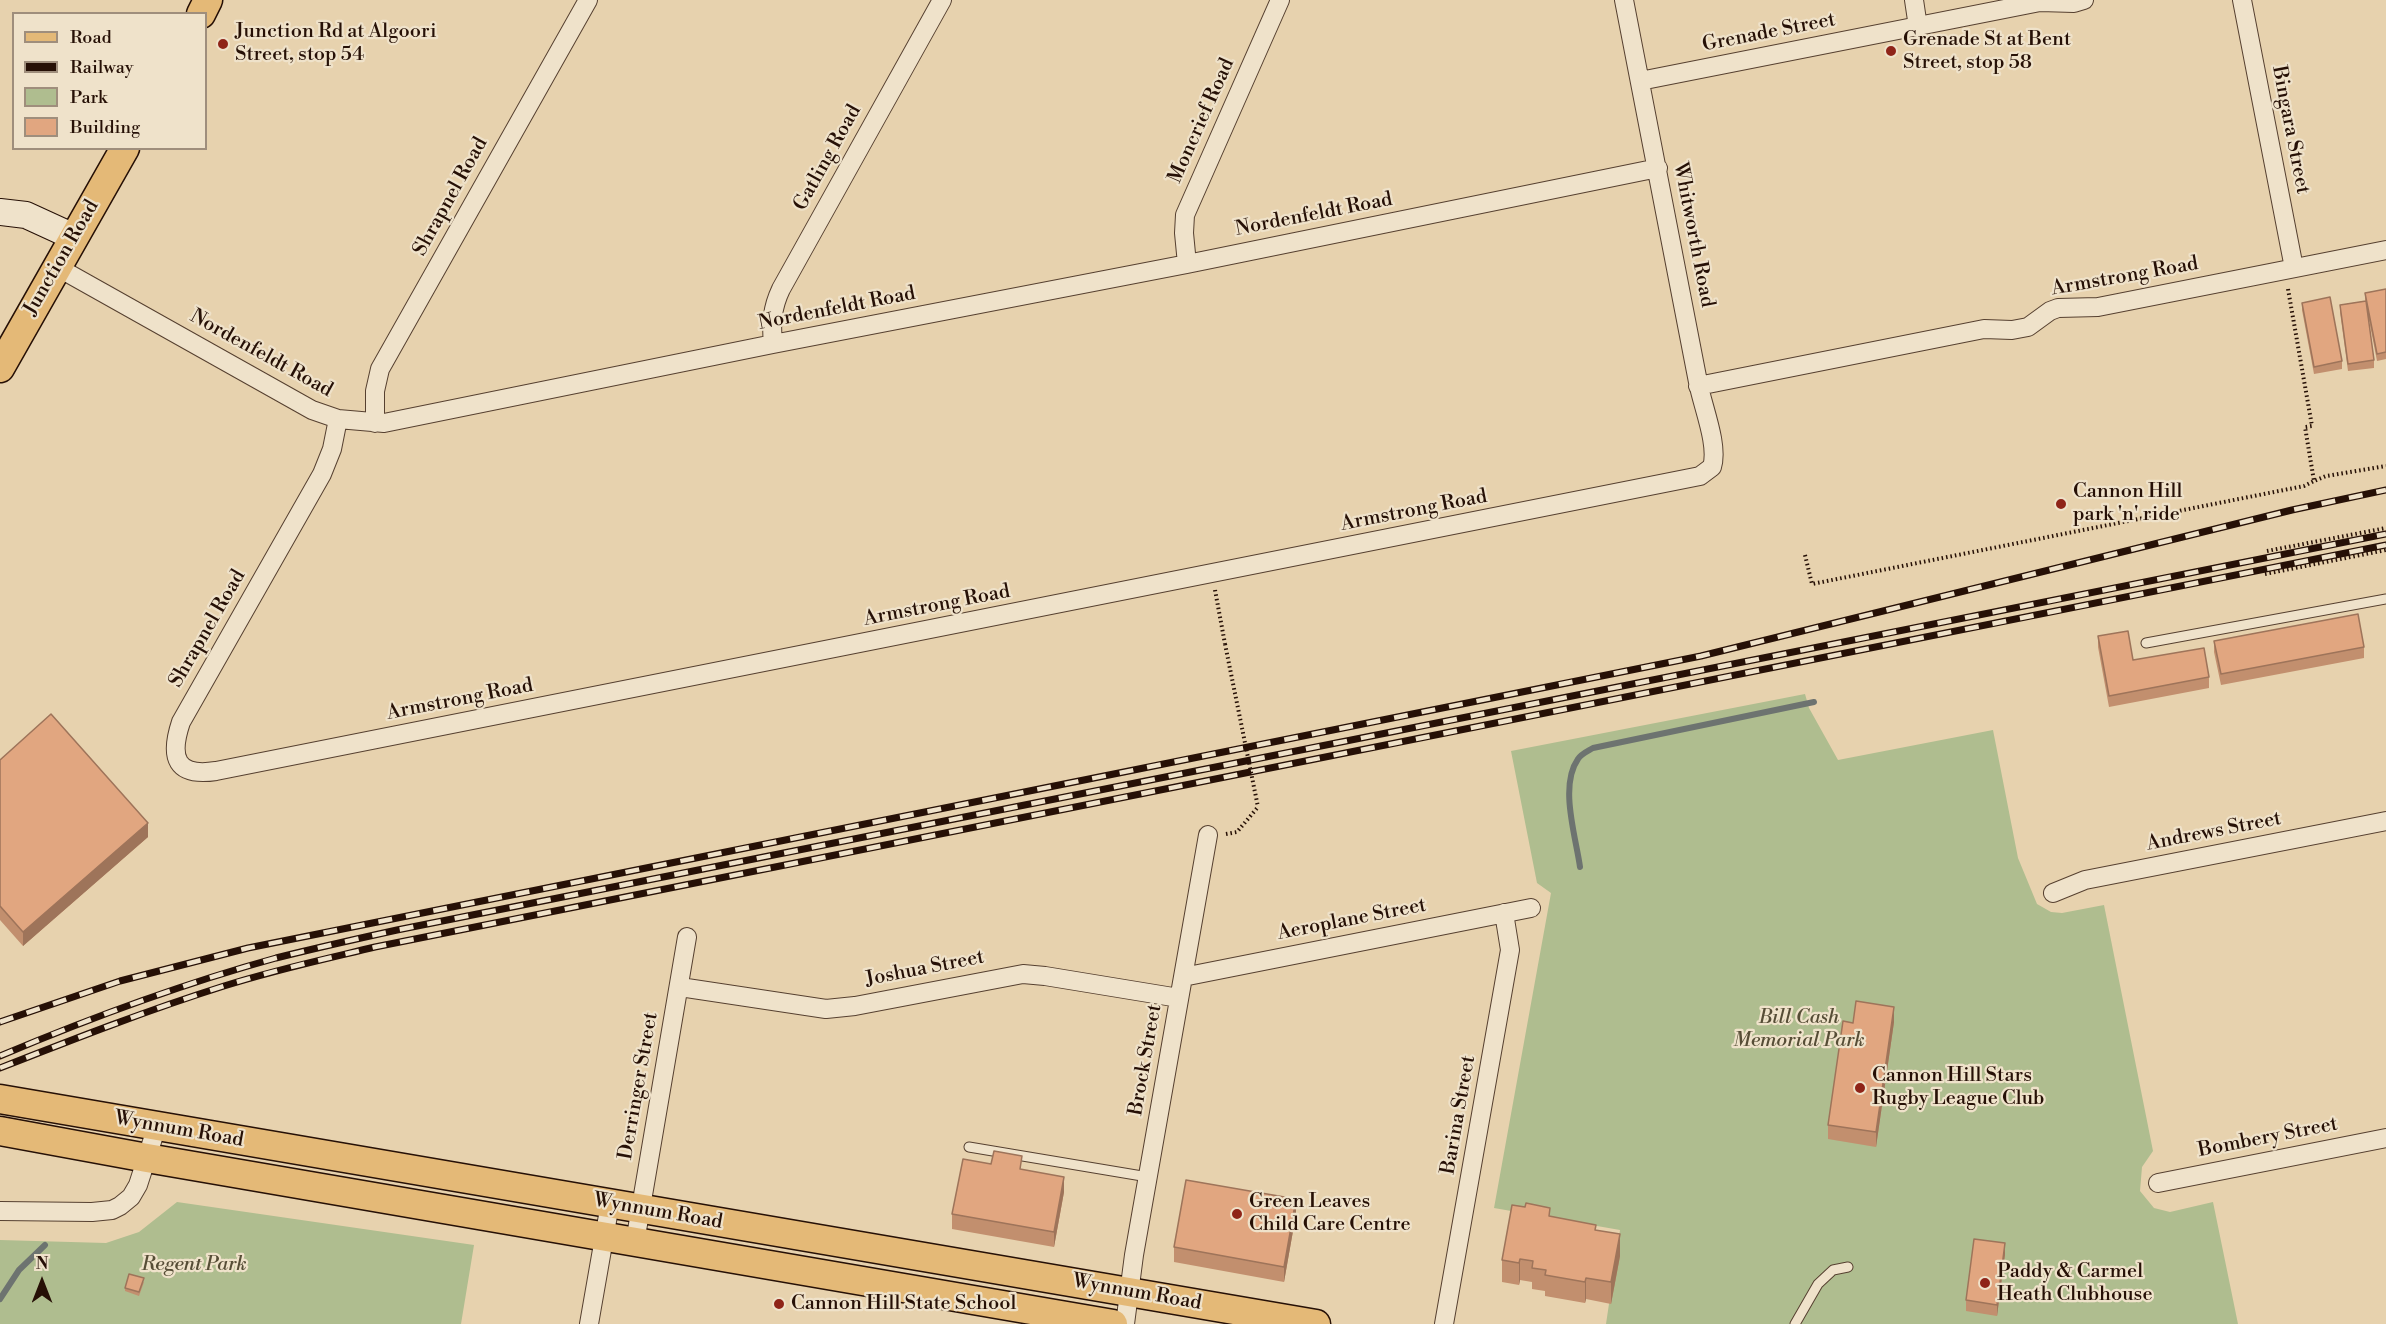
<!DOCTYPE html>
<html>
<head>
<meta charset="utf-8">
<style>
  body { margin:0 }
  #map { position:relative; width:2386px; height:1324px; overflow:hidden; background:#e7d2ae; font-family:"Libre Bodoni",serif }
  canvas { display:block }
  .legend { position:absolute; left:12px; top:12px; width:195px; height:138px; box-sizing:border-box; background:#efe2ca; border:2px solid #9f8e7c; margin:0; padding:8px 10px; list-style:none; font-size:18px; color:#261006 }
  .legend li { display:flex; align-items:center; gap:12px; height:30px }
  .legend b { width:30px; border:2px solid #9f8e7c }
  .north { position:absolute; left:12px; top:1252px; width:60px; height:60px; -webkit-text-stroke:4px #efe2ca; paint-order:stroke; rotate:0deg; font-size:16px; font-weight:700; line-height:24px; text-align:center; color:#261006 }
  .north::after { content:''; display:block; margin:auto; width:21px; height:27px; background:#261006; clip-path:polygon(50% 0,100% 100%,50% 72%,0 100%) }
</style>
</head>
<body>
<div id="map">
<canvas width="2386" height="1324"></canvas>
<ul class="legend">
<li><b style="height:8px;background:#e4b977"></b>Road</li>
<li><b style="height:8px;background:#261006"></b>Railway</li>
<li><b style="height:16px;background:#afbd8f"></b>Park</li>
<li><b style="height:16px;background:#e1a680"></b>Building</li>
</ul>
<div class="north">N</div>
</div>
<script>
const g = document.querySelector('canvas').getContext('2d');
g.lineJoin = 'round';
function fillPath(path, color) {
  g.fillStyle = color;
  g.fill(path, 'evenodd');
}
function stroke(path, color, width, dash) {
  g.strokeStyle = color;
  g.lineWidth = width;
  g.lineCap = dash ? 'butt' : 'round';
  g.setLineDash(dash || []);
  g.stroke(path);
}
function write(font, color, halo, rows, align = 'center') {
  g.font = font + ' "Libre Bodoni",serif';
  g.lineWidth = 4.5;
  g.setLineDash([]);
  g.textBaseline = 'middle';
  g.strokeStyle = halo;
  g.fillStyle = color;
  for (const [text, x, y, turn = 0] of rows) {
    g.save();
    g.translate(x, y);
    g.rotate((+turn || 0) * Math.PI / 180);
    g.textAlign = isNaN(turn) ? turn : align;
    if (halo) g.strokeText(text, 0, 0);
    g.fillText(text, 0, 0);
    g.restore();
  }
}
fillPath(new Path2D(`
  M1805,694l4,14 29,52 155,-30 25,128 19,46 14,8 11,1 42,-8 49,246 -11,16 -2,24 14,17 16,4 43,-10 25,122h-632l14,-94 -126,-22 57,-315 -14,-10 -26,-132z
  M177,1202l297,43 -13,79h-461v-84l106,3 33,-11z`), '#afbd8f');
stroke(new Path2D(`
  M1580,867c-4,-30 -21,-81 -2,-108 3,-5 10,-8 15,-11l221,-46
  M0,1299l19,-29 26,-25`), '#6d7370', 6);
const lane = new Path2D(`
  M2146,643l240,-44
  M969,1147l179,30
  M1795,1324l23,-40 15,-14 15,-3`);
const street = new Path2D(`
  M1914,0l4,27
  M2242,0l52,268
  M1640,81l400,-79 34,1 10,-3
  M1187,264l-3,-31 1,-18 95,-215
  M57,267l255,143 26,9 46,4 389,-79 414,-80 471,-96
  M773,344c-2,-21 -1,-36 8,-55l161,-289
  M1698,386l286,-57 28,1 16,-3 22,-16 8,-3 40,-1 288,-57
  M338,419l-6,30 -10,25 -141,248c-12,36 -5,55 35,49l1484,-295 12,-9c7,-22 -10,-62 -14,-85 -24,-128 -49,-255 -74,-382
  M375,423v-32l5,-22 208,-369
  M2053,893l32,-13 301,-59
  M1183,977l348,-69
  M680,987l146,22 29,-3 168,-32 22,2 134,22
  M2158,1183l228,-45
  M0,1211l92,1 20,-2 8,-4 11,-9 7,-12 19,-59
  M635,1242l52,-305
  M589,1324l21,-120
  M1125,1324l9,-69 74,-420
  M1444,1324l66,-374 -6,-37`);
const secondary = new Path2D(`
  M0,212l26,3 48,22`);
const primary = new Path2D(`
  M201,14l7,-14
  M0,368l125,-220
  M0,1099l1316,225
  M0,1131l147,27 966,166`);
stroke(lane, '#564030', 11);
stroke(street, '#564030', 20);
stroke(secondary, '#261006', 28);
stroke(primary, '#261006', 31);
stroke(new Path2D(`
  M2288,289l24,137 -7,1 9,54 12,-5 60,-10
  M2267,551l119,-23
  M1805,555l7,29 492,-98 10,-5
  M2265,574l121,-24
  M1215,590l10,54
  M1226,834l11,-2 21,-25`), '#261006', 4, [1.5, 3]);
stroke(lane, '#efe2ca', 9);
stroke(street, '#efe2ca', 18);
stroke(secondary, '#efe2ca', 26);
stroke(primary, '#e4b977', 28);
const rail = new Path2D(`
  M0,1022l120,-41 128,-33 1453,-292 591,-146 94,-20
  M0,1056c90,-38 182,-72 276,-98 40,-10 80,-19 121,-28l1989,-396
  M0,1068c74,-29 148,-58 224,-82 50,-16 101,-27 151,-39l2011,-402`);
stroke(rail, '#261006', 7);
stroke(rail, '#efe2ca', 4.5, [14]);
stroke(new Path2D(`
  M1225,644l33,163`), '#261006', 4, [1.5, 3]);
fillPath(new Path2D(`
  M2386,289v70l-9,2 -10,-51 7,50v8l-26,3 -8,-59v-7l25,-4v-8z
  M2302,303l40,58v8l-28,5 -12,-64z
  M2098,636l35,24 76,17v11l-100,19 -11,-60z
  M2214,641l150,6v11l-143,27 -7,-33z
  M0,760l148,77 -125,109 -23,-26z
  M1894,1022l-18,125 -48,-8v-14l25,-102z
  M1022,1170l42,22 -10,55 -102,-18v-15z
  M1296,1214l-12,68 -110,-20v-15z
  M1550,1217l46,13 24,26 -9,48 -25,-5 -1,4 -40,-7v-5l-13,-2v-7l-12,-2 -1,5 -17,-3v-22z
  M2005,1254l-8,62 -31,-5v-11z
  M144,1282l-5,14 -14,-5v-3z`), '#c28f6e');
fillPath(new Path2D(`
  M148,823v14l-125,109v-14z
  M1894,1007v15l-18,125v-15z
  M1064,1177v15l-10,55v-15z
  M1296,1199v15l-12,68v-15z
  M1620,1234v22l-9,48v-22z
  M2005,1243v11l-8,62v-11z
  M1520,1259v21l-1,5v-22z
  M1586,1278v21l-1,4v-21z`), '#9e745a');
const building = new Path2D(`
  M2386,289v63l-9,2 -12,-61z
  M2330,297l12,64 -28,6 -12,-64z
  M2366,301l8,59 -26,4 -8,-59z
  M2358,614l6,33 -143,27 -7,-33z
  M2128,631l5,29 71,-12 5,29 -100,19 -11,-60z
  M51,714l97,109 -125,109 -23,-26v-146z
  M1856,1001l38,6 -18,125 -48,-7 15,-104 10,2z
  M994,1151l28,5 -2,13 44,8 -10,55 -102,-18 11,-55 28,5z
  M1186,1180l110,19 -12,68 -110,-20z
  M1526,1203l24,5 -1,8 47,9 -1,5 25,4 -9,48 -25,-4 -1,4 -40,-7 1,-5 -14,-2 1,-7 -13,-2 -1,4 -17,-3 10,-55 13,2z
  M1974,1239l31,4 -8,62 -31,-5z
  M129,1274l15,4 -5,14 -14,-4z`);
fillPath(building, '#e1a680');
stroke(building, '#9e745a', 1.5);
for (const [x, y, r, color] of [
  [223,44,6,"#8f2418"],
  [1891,51,6,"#8f2418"],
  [2061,504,6,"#8f2418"],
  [1860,1088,6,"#8f2418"],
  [1237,1214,6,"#8f2418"],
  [1985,1283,6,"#8f2418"],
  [779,1304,6,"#8f2418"]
]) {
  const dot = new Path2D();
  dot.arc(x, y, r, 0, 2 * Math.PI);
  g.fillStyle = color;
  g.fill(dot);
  stroke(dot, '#efe2ca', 2);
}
write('20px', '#261006', '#efe2ca', [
  ["Junction Rd at Algoori",235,32],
  ["Street, stop 54",235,55],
  ["Grenade St at Bent",1903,40],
  ["Street, stop 58",1903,63],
  ["Cannon Hill",2073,492],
  ["park 'n' ride",2073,515],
  ["Cannon Hill Stars",1872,1076],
  ["Rugby League Club",1872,1099],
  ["Green Leaves",1249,1202],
  ["Child Care Centre",1249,1225],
  ["Paddy & Carmel",1997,1272],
  ["Heath Clubhouse",1997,1295],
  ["Cannon Hill State School",791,1304]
], 'left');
write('20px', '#261006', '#efe2ca', [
  ["Grenade Street",1769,33,-11],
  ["Moncrief Road",1202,121,-66],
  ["Bingara Street",2290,130,79],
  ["Gatling Road",828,158,-61],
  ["Shrapnel Road",451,197,-61],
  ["Nordenfeldt Road",1314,215,-11],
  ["Whitworth Road",1693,235,79],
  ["Junction Road",62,258,-60],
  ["Armstrong Road",2125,277,-10],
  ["Nordenfeldt Road",837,309,-11],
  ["Nordenfeldt Road",261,354,29],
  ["Armstrong Road",1414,511,-11],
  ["Armstrong Road",937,606,-11],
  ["Shrapnel Road",208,629,-60],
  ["Armstrong Road",460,700,-11],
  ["Andrews Street",2214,832,-11],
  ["Aeroplane Street",1352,920,-11],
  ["Joshua Street",925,969,-11],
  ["Brock Street",1146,1060,-80],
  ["Derringer Street",639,1086,-80],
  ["Barina Street",1459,1115,-80],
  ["Wynnum Road",179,1130,10],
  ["Bombery Street",2268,1138,-11],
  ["Wynnum Road",658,1212,10],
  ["Wynnum Road",1137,1293,10]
]);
write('italic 20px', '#564d36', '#efe2ca', [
  ["Bill Cash",1799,1018],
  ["Memorial Park",1799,1041],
  ["Regent Park",194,1265]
]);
</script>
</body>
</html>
